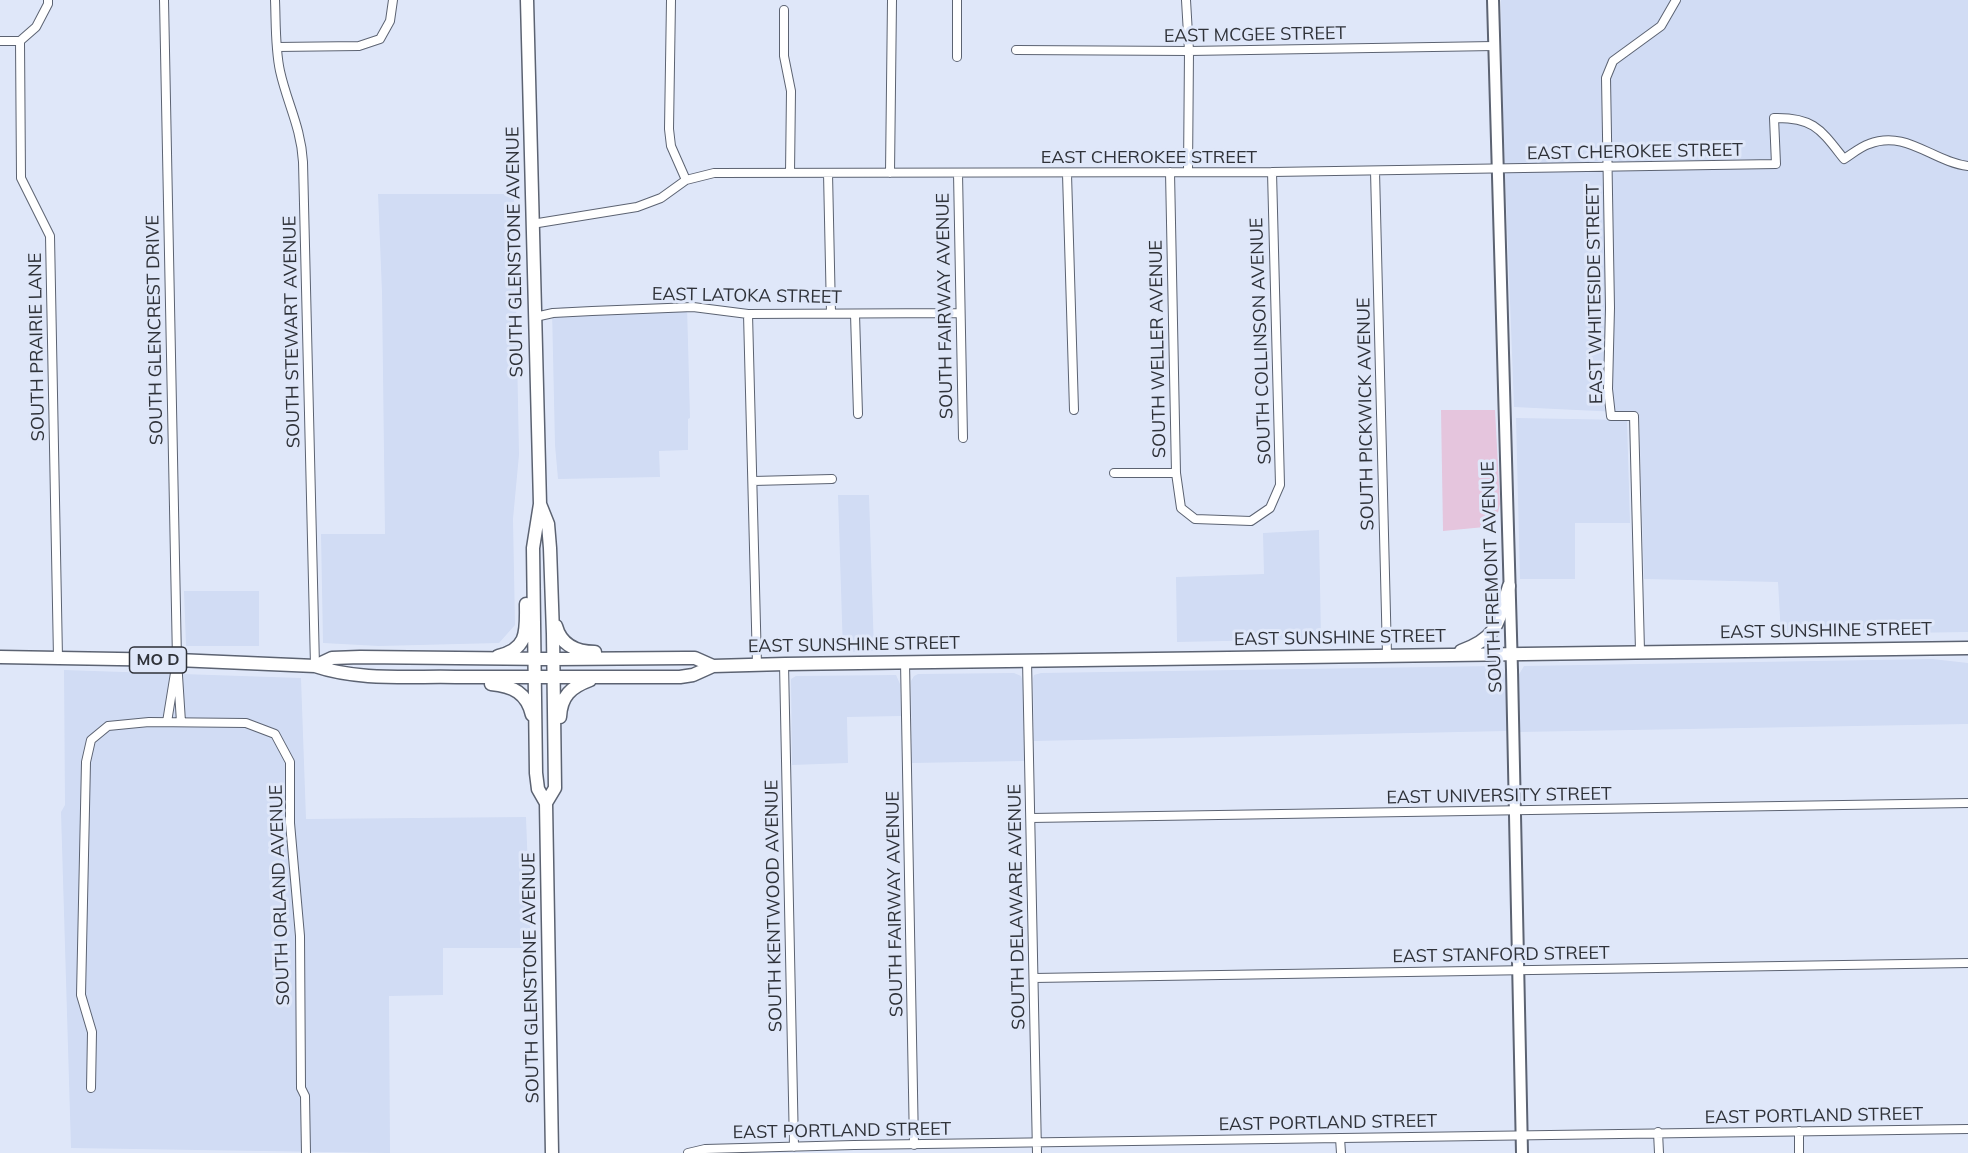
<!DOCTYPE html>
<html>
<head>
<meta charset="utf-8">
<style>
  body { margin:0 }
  canvas { display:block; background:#dfe7f9 }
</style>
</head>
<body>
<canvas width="1968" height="1153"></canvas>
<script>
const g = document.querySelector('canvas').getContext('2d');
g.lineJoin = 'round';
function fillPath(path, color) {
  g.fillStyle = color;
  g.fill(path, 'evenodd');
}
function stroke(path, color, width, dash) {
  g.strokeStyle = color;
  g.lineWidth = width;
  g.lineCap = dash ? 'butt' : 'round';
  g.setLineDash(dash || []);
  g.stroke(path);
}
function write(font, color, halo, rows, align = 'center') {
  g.font = font + ' Mulish,sans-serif';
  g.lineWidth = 6;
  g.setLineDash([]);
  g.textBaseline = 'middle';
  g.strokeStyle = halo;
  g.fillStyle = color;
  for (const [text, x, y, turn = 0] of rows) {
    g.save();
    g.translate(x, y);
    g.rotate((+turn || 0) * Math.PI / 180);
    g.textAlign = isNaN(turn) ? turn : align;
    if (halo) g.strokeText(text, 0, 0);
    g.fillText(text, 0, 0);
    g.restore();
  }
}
fillPath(new Path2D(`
  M1501,0h467v632l-187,3 -3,-53 -134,-3 -5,-166 -125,-6 -12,-319z
  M378,194h136l5,261 -6,64 2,106 -16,18 -120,3 -56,-3 -2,-109h64l-3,-242z
  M687,305l3,113 -2,1v31l-29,1 1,26 -102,2 -3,-34 -3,-136 12,-2z
  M1516,418l111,2 3,103h-55v56h-55z
  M838,495h31l5,156 -31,1z
  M1319,530l2,109 -144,3 -1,-65 88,-3 -1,-41z
  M184,591h75v55h-73z
  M1932,659l36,4v61l-449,8 -1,-56 6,-10z
  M1494,666l9,3 4,12v50l-473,10 -1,-62 1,-4 7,-2z
  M64,670l237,8 5,141 220,-2 5,131h-88v47l-54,1 1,157 -319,-5 -10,-336 4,-7z
  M1014,673l7,3 2,6 1,79 -112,2 -1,-82 3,-5 4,-2z
  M896,675l4,9 1,32 -54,1 1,46 -56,2 -1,-86 5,-3z`), '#d1dcf4');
fillPath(new Path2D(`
  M1441,410h54l5,94 -5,22 -52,5z`), '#e5c5dd');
const street = new Path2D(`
  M164,0l13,660 4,62
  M275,0c1,23 0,48 5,71 7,32 21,56 23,91l12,504
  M671,0l-2,129 2,17 15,34
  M957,0v57
  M1186,0l3,51 -1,121
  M784,10v46l7,35 -1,82
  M0,41h20
  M20,41l1,137 29,58 8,422
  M20,41l16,-14 12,-23v-4
  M277,47l82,-1 21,-7 10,-18 3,-21
  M1016,50l173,1 305,-5
  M1375,171l12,484
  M1170,172l6,301 5,35 14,11 56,2 19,-13 10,-23 -8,-313
  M828,173l3,140
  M890,173l2,-173
  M958,173l5,265
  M1067,174l7,236
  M532,224l105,-17 24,-9 25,-18 28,-7 558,-1 504,-8 -2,-46c40,-1 47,12 70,41 8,-5 16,-12 25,-15 37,-15 64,18 99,22
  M748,314l9,351
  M855,314l3,100
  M535,317l18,-4 39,-2 101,-4 55,7 211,-1
  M1114,473h62
  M753,481l79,-2
  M1640,651l-6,-235h-23l-3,-27 2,-81 -4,-230 7,-17 48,-35 15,-26
  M1027,660l10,493
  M905,662l9,483
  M784,664l10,483
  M167,722l8,-49
  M1031,818l937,-15
  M1034,978l934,-15
  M91,1088l1,-56 -11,-37 5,-233 5,-22 17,-14 41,-4 97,1 29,11 15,28v61l10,113 1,152 4,8 1,57
  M1799,1131v22
  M1658,1132l1,21
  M1340,1138l1,15
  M688,1153l17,-4 149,-4 1114,-16`);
const secondary = new Path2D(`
  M1493,0l19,670 10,483`);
const primary = new Path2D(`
  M527,0l13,504 -7,44 3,225 2,16 8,14 6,350
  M540,504l8,20 2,24 3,86 2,154 -9,15
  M556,626c5,19 20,26 39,26
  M1461,651c38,-14 37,-29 48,-65
  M498,656c31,-7 28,-26 28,-52
  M0,657l177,3 138,6c44,15 95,10 141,11 75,0 149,0 224,0l13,-2 20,-9 72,-2 1183,-16
  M315,666l17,-8 28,-1 194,2 131,-1h10l18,8
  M491,684c22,2 36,9 41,31
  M560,717c1,-21 11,-30 30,-37`);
stroke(street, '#5c6372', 10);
stroke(secondary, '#5c6372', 14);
stroke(primary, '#5c6372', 15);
stroke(street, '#fff', 8);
stroke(secondary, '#fff', 10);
stroke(primary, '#fff', 12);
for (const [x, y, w] of [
  [158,660,57]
]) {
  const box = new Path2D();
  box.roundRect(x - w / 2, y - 13, w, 26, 4.5);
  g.fillStyle = '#dfe7f9';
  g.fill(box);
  stroke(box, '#2f3239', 1.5);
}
write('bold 16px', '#2f3239', null, [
  ["MO D",158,660]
]);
write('18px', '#2f3239', '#dfe7f9', [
  ["EAST MCGEE STREET",1255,35,-1],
  ["EAST CHEROKEE STREET",1635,152,-1],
  ["EAST CHEROKEE STREET",1149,158],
  ["SOUTH GLENSTONE AVENUE",515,252,-91],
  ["EAST WHITESIDE STREET",1595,294,-91],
  ["EAST LATOKA STREET",747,296,1],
  ["SOUTH FAIRWAY AVENUE",945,306,-91],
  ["SOUTH GLENCREST DRIVE",155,330,-91],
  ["SOUTH STEWART AVENUE",292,332,-91],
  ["SOUTH COLLINSON AVENUE",1261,341,-92],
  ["SOUTH PRAIRIE LANE",37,347,-91],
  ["SOUTH WELLER AVENUE",1158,349,-91],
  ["SOUTH PICKWICK AVENUE",1366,414,-91],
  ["SOUTH FREMONT AVENUE",1492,577,-92],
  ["EAST SUNSHINE STREET",1826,631,-1],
  ["EAST SUNSHINE STREET",1340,638,-1],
  ["EAST SUNSHINE STREET",854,645,-1],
  ["EAST UNIVERSITY STREET",1499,796,-1],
  ["SOUTH ORLAND AVENUE",280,895,-92],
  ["SOUTH FAIRWAY AVENUE",895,904,-91],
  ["SOUTH KENTWOOD AVENUE",774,906,-91],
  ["SOUTH DELAWARE AVENUE",1017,907,-91],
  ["EAST STANFORD STREET",1501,955,-1],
  ["SOUTH GLENSTONE AVENUE",531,978,-91],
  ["EAST PORTLAND STREET",1814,1116,-1],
  ["EAST PORTLAND STREET",1328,1123,-1],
  ["EAST PORTLAND STREET",842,1131,-1]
]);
</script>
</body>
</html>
